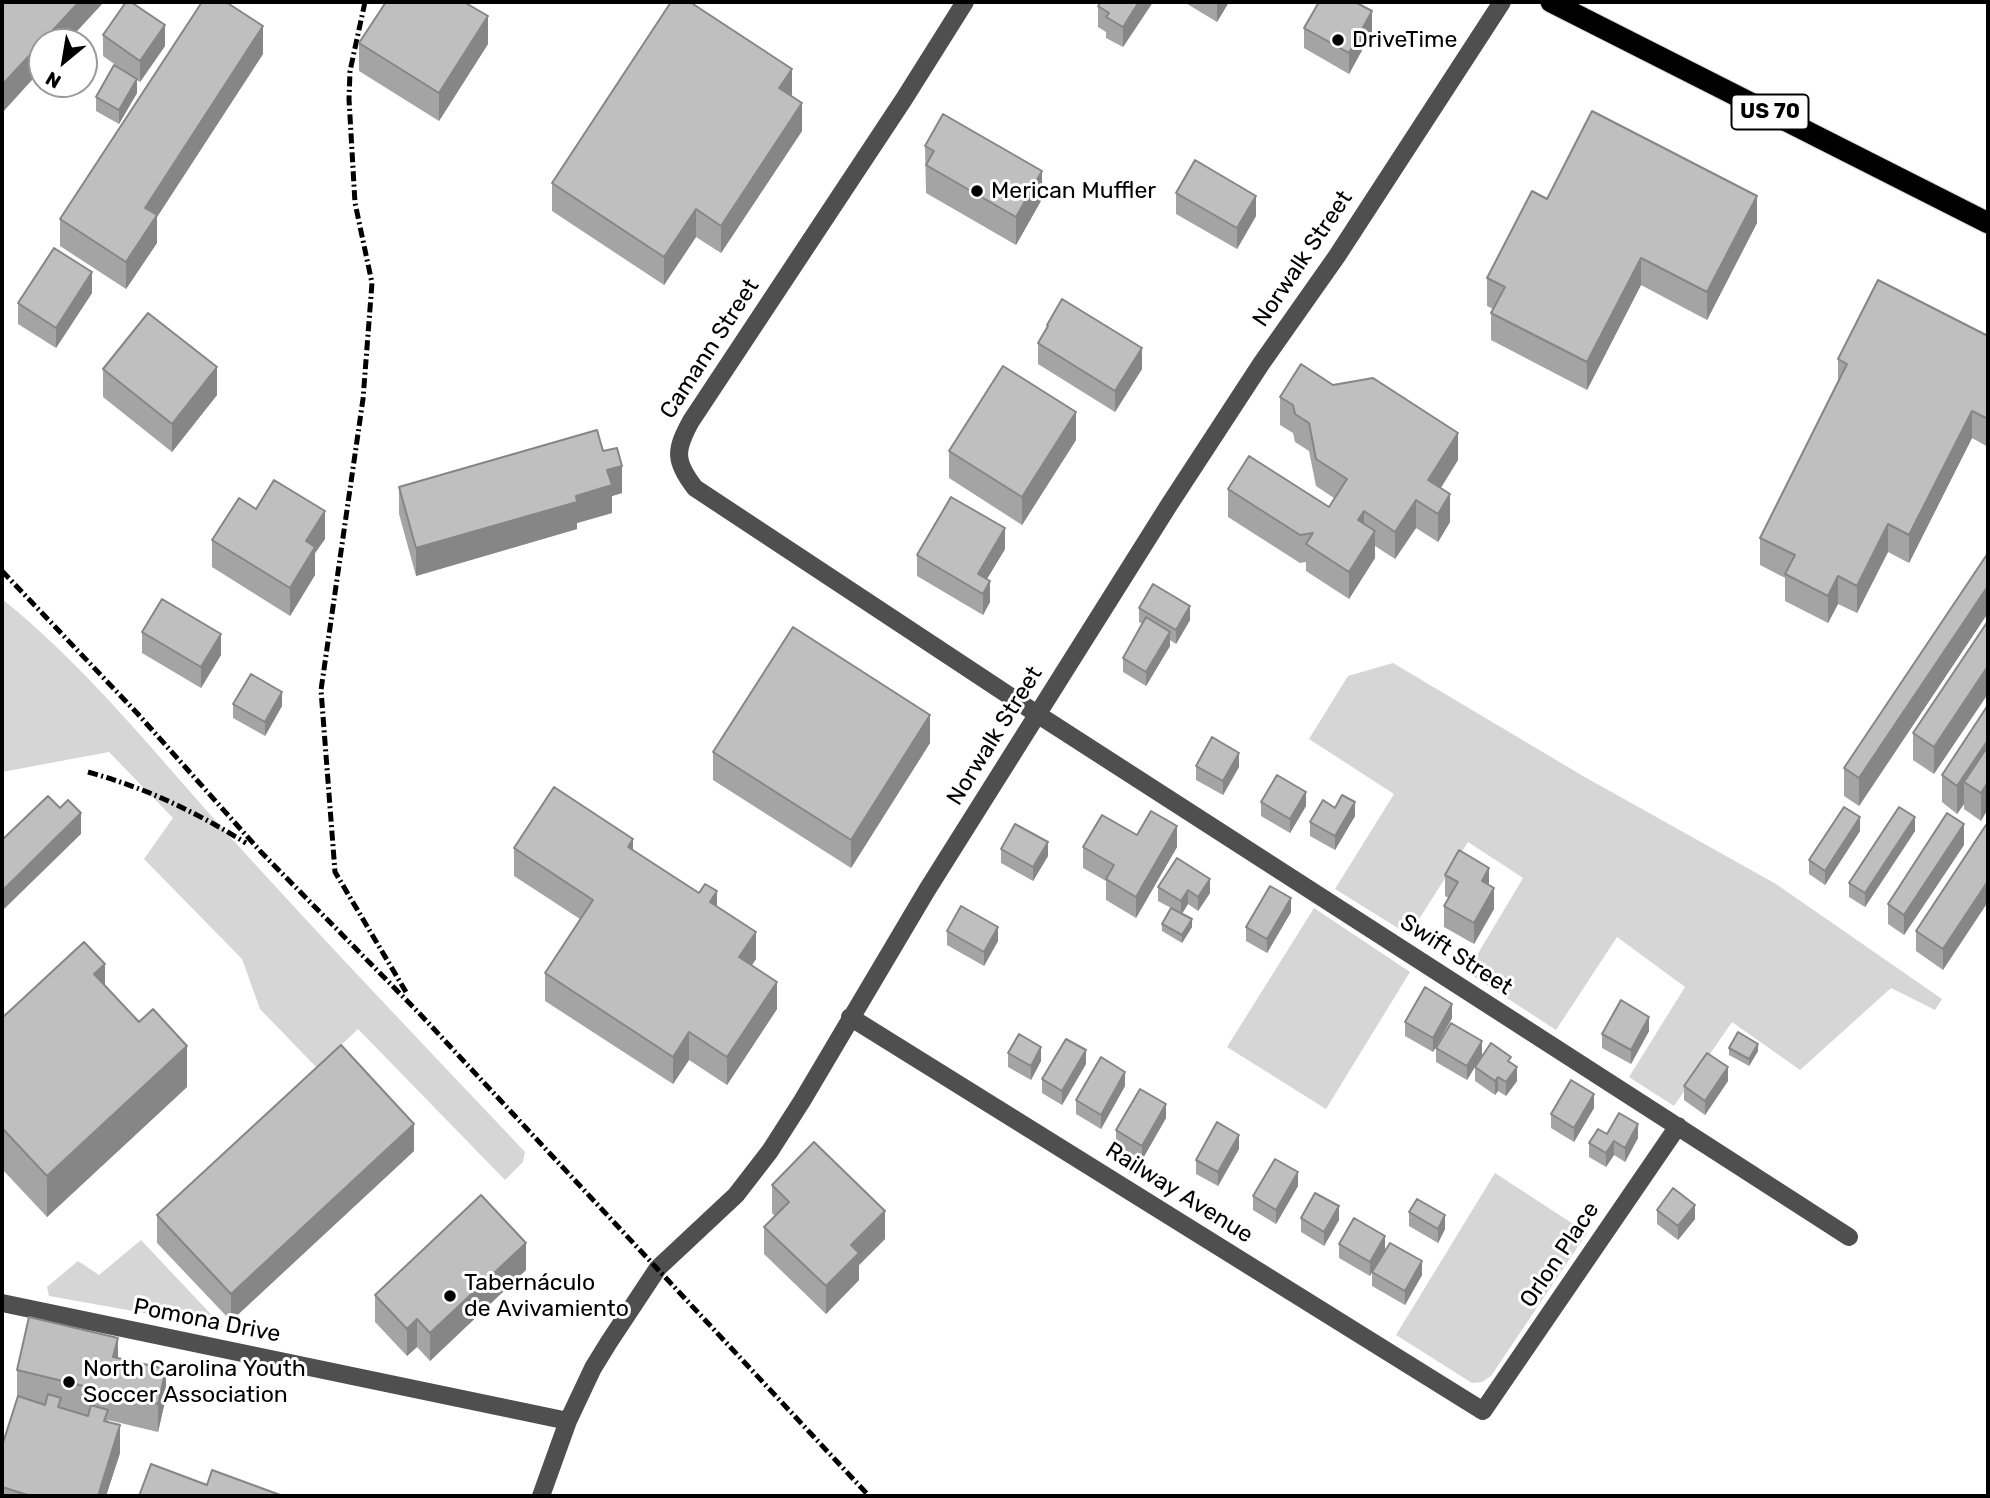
<!DOCTYPE html>
<html>
<head>
<meta charset="utf-8">
<style>
  body { margin:0 }
  #map { position:relative; width:1990px; height:1498px; overflow:hidden; background:#fff; font-family:Rubik,sans-serif }
  canvas { display:block }
  .frame { position:absolute; inset:0; border:4px solid #000; pointer-events:none }
  .north { position:absolute; left:28px; top:28px; width:70px; height:70px; box-sizing:border-box; background:#fff; border:2px solid #999; border-radius:50%; rotate:210deg; font-size:19px; font-weight:700; line-height:28px; text-align:center; color:#000 }
  .north::after { content:''; display:block; margin:auto; width:24px; height:32px; background:#000; clip-path:polygon(50% 0,100% 100%,50% 72%,0 100%) }
</style>
</head>
<body>
<div id="map">
<canvas width="1990" height="1498"></canvas>
<div class="frame"></div>
<div class="north">N</div>
</div>
<script>
const g = document.querySelector('canvas').getContext('2d');
g.lineJoin = 'round';
function fillPath(path, color) {
  g.fillStyle = color;
  g.fill(path, 'evenodd');
}
function stroke(path, color, width, dash) {
  g.strokeStyle = color;
  g.lineWidth = width;
  g.lineCap = dash ? 'butt' : 'round';
  g.setLineDash(dash || []);
  g.stroke(path);
}
function write(font, color, halo, rows, align = 'center') {
  g.font = font + ' Rubik,sans-serif';
  g.lineWidth = 6;
  g.setLineDash([]);
  g.textBaseline = 'middle';
  g.strokeStyle = halo;
  g.fillStyle = color;
  for (const [text, x, y, turn = 0] of rows) {
    g.save();
    g.translate(x, y);
    g.rotate((+turn || 0) * Math.PI / 180);
    g.textAlign = isNaN(turn) ? turn : align;
    if (halo) g.strokeText(text, 0, 0);
    g.fillText(text, 0, 0);
    g.restore();
  }
}
fillPath(new Path2D(`
  M2,599c84,67 158,160 230,240 96,106 195,209 293,313l-2,10 -18,18 -147,-151 -41,39 -57,-59 -18,-50 -98,-100 29,-41 -64,-66 -107,20z
  M1393,663l190,113 193,108 166,115 -7,11 -44,-22 -91,82 -68,-48 -58,84 -45,-29 56,-90 -68,-50 -61,93 -89,-58 56,-94 -55,-36 -59,93 -74,-46 59,-95 -85,-55 39,-63z
  M1314,908l96,64 -84,137 -99,-62z
  M1495,1173l92,60 -96,143 -9,6 -10,1 -76,-48z
  M141,1240l82,87 -174,-31 -2,-9 31,-26 21,14z`), '#d6d6d6');
const highway = new Path2D(`
  M1551,2l437,221`);
stroke(highway, '#dbdbdb', 23);
stroke(new Path2D(`
  M965,2l-61,97 -213,322c-16,29 -17,40 4,67l342,226 812,523
  M850,1017l633,394 195,-285
  M2,1303l566,118
  M541,1496l27,-75 25,-53 16,-26 49,-74 78,-73 34,-44 32,-50 125,-211 242,-385 92,-141 76,-108 165,-254`), '#4f4f4f', 18);
stroke(highway, '#000', 21);
stroke(new Path2D(`
  M365,2l-15,69 -1,28 6,104 17,80 -9,116 -42,291 14,182 71,120
  M2,571l135,142 124,139 158,161 450,483
  M88,772c58,16 108,40 158,71`), '#000', 5, [10, 3.5, 2, 3.5]);
fillPath(new Path2D(`
  M1101,2h52l-30,45 -17,-9v-6l-8,-5v-21z
  M1184,2h45l-12,20z
  M1304,28l68,4 -23,42 -45,-26z
  M103,35l62,11 -25,36 -3,-2v13l-18,31 -23,-13v-14l32,-23 -25,-18z
  M359,43l129,1 -49,77 -80,-50z
  M263,54l-106,163v26l-31,46 -66,-43v-27z
  M792,97l10,34 -81,122 -25,-16 -32,48 -112,-74v-28z
  M925,146l117,53 -26,46 -90,-52z
  M1176,193l80,23 -19,33 -61,-35z
  M1547,199l210,24 -50,97 -66,-35 -54,105 -96,-50v-27l2,-4 -6,-3v-28z
  M92,293l-36,55 -38,-24v-21z
  M1047,325l95,44 -27,43 -77,-48v-21l9,-14z
  M1988,336v111l-16,-9 -63,125 -21,-11 -31,61 -19,-9 -10,19 -43,-22v-23l-25,-13v-27l78,-156v-23z
  M103,369l114,26 -45,57 -69,-55z
  M1333,385l125,75 -17,28 9,34 -12,20 -22,-14 -21,31 -20,-13v12l-26,41 -43,-28v-9l-6,1 -72,-46v-28l101,18 5,-9 -18,-12 -7,-35 -14,-9 -2,-9 -13,-8v-28z
  M1076,440l-54,85 -73,-47v-27z
  M603,451l19,42 -10,3v17l-35,10v6l-161,47 -17,-62v-27z
  M256,509l69,30 -10,14v22l-25,41 -78,-49v-27z
  M1005,549l-18,30 3,23 -7,13 -66,-39v-21z
  M1988,553v60l-129,193 -15,-10v-28z
  M1139,608l51,12 -14,24 -6,-4v6l-24,40 -23,-14v-14l19,-34 -3,-2z
  M1988,621l-54,153 -21,-14v-27z
  M142,632l79,23 -20,33 -59,-35z
  M233,704l49,2 -17,30 -32,-18z
  M1988,705l-7,116 -17,-12v-5l-7,10 -15,-12v-27z
  M930,743l-79,125 -138,-88v-28z
  M1196,766l43,1 -16,28 -27,-15z
  M1261,802l45,4 -16,27 -29,-17z
  M1335,808l20,8 -20,34 -25,-14v-14z
  M1986,825l-43,145 -27,-19v-20z
  M1860,831l-35,54 -16,-11v-14z
  M1915,831l-50,76 -16,-10v-14z
  M1137,835l40,12 -41,71 -30,-18v-19l-23,-13v-21z
  M1964,845l-60,90 -16,-11v-20z
  M514,848l119,3 84,55 39,53 -4,6 25,44 -50,76 -38,-25 -16,24 -128,-83v-28l35,-54 -66,-43z
  M1001,849l47,7 -15,25 -32,-18z
  M1177,858l33,35 -12,18 -10,-7 -6,10 10,13 -10,16 -20,-12v-7l9,-16 -13,-7v-14z
  M1445,875l44,10 5,24 -20,35 -30,-17v-21l5,-8 -4,-2z
  M1291,912l-24,41 -21,-12v-14z
  M947,931l51,10 -14,25 -37,-21z
  M105,985l82,102 -140,130 -45,-48v-151z
  M1452,1018l-19,34 -28,-16v-14z
  M1649,1031l-18,33 -29,-16v-14z
  M1436,1048l46,7 -7,12 36,-4 6,18 -11,15 -8,-5 -3,4 -20,-14v-14l-8,13 -31,-18z
  M1729,1048l29,3 -9,15 -20,-11z
  M1008,1053l33,8 -10,19 -23,-13z
  M1086,1064l-24,41 -20,-12v-14z
  M1728,1081l-23,34 -21,-15v-14z
  M1125,1086l-24,43 -25,-15v-14z
  M1594,1108l-20,34 -23,-14v-14z
  M1166,1118l-24,42 -26,-15v-15z
  M1607,1134l31,4 -13,24 -11,-7 -8,12 -17,-10v-14z
  M1239,1149l-21,37 -22,-12v-14z
  M414,1151l-183,170 -74,-78v-28z
  M772,1185l113,54 -26,26v15l-33,34 -62,-60v-27l11,-11 -3,-3z
  M1298,1186l-22,38 -23,-14v-14z
  M1657,1210l38,9 -17,21 -21,-16z
  M1409,1212l36,17 -7,14 -29,-17z
  M1301,1218l38,2 -15,26 -23,-14z
  M1385,1236l-15,40 -31,-18v-14z
  M526,1270l-96,91 -13,-14 -10,9 -32,-34v-27z
  M1372,1272l50,3 -17,30 -33,-19z
  M118,1358l48,39 -8,35 -50,-12 12,33 -14,43h-104v-50l15,-48v-28z`), '#a4a4a4');
fillPath(new Path2D(`
  M79,2h25l-37,40h-25v27l-40,44v-28z
  M1139,2h14l-30,45v-20z
  M1217,2h12l-12,20z
  M1372,11v21l-23,42v-21z
  M488,16v28l-49,77v-28z
  M165,25v21l-25,36v-21z
  M263,26v28l-106,163v26l-31,46v-27l19,-54z
  M792,69v27l-13,-8z
  M137,79v14l-18,31v-14z
  M802,103v28l-81,122v-27z
  M1042,171v28l-26,46v-28z
  M1256,196v20l-19,33v-21z
  M1757,196v27l-50,97v-28z
  M696,209v28l-32,48v-28z
  M1641,258v27l-54,105v-28z
  M92,272v21l-36,55v-20z
  M1142,348v21l-27,43v-21z
  M217,367v28l-45,57v-28z
  M1972,411v27l-63,125v-28z
  M1076,412v28l-54,85v-28z
  M1458,433v27l-30,48v-28z
  M622,466v27l-10,3v17l-35,10v6l-161,47v-28l160,-52 31,-26z
  M1450,494v28l-12,20v-28z
  M1416,500v28l-21,31v-27z
  M325,511v28l-10,14v22l-25,41v-28l16,-47z
  M1364,511v28l-6,-19z
  M1888,524v28l-31,61v-27z
  M1005,528v21l-26,43 -1,-18z
  M1375,531v27l-26,41v-27z
  M1838,576v28l-10,19v-27z
  M990,581v21l-7,13v-21z
  M1988,586v27l-129,193v-28z
  M1190,606v14l-14,24v-14z
  M1170,632v14l-24,40v-14z
  M221,634v21l-20,33v-21z
  M1988,666v28l-54,80v-27z
  M282,692v14l-17,30v-14z
  M930,715v28l-79,125v-28z
  M1988,740v28l-24,14v22l-7,10v-28z
  M1239,753v14l-16,28v-14z
  M1988,782v27l-7,12v-28z
  M1306,792v14l-16,27v-14z
  M1355,802v14l-20,34v-14z
  M81,813v21l-79,77v-20z
  M1860,817v14l-35,54v-14z
  M1915,817v14l-50,76v-14z
  M1964,824v21l-60,90v-20z
  M1177,826v21l-41,71v-21z
  M633,839v27l-5,-19z
  M1048,842v14l-15,25v-14z
  M1489,868v21l-7,-8z
  M1210,879v14l-12,18v-14z
  M1988,881v21l-45,68v-21z
  M1494,888v21l-20,35v-21z
  M1188,890v14l-7,11v-14z
  M717,891v28l-7,-17z
  M1291,898v14l-24,41v-14z
  M1192,919v8l-10,16v-8z
  M998,927v14l-14,25v-14z
  M756,932v27l-17,25v-27z
  M105,964v40l-11,-30z
  M777,982v27l-50,76v-28z
  M1452,1004v14l-19,34v-14z
  M1649,1017v14l-18,33v-14z
  M689,1032v28l-16,24v-27z
  M1482,1041v14l-15,25v-14z
  M1758,1044v7l-9,15v-7z
  M187,1046v41l-140,130v-41z
  M1041,1047v14l-10,19v-14z
  M1086,1050v14l-24,41v-14z
  M1517,1067v14l-11,15v-14z
  M1728,1067v14l-23,34v-14z
  M1125,1072v14l-24,43v-14z
  M1498,1077v14l-3,4v-14z
  M1594,1094v14l-20,34v-14z
  M1166,1104v14l-24,42v-14z
  M414,1124v27l-183,170v-27z
  M1638,1124v14l-13,24v-14z
  M1239,1135v14l-21,37v-14z
  M1614,1141v14l-8,12v-14z
  M1298,1172v14l-22,38v-14z
  M1695,1205v14l-17,21v-14z
  M1339,1206v14l-15,26v-14z
  M885,1211v28l-26,26v15l-33,34v-28l25,-41z
  M1445,1215v14l-7,14v-14z
  M1385,1236v14l-15,26v-14z
  M526,1243v27l-96,91v-28z
  M1422,1261v14l-17,30v-14z
  M417,1319v28l-10,9v-27z
  M118,1338v28l-5,-9z
  M166,1369v28l-8,35v-28z
  M120,1425v28l-14,43h-8z`), '#868686');
const building = new Path2D(`
  M2,2h77l-77,83z
  M126,2h5l34,23 -25,36 -37,-26z
  M202,2h24l37,24 -118,182 12,7 -31,47 -66,-43z
  M386,2h78l24,14 -49,77 -80,-50z
  M671,2h19l102,67 -13,19 23,15 -81,123 -25,-17 -32,48 -112,-74z
  M1101,2h38l-16,25 -17,-10 3,-4 -11,-7z
  M1319,2h36l17,9 -23,42 -45,-25z
  M114,65l23,14 -18,31 -23,-13z
  M1592,111l165,85 -50,96 -66,-34 -54,104 -96,-49 14,-26 -18,-9 45,-87 15,8z
  M943,114l99,57 -26,46 -90,-52 8,-14 -9,-5z
  M1195,160l61,36 -19,32 -61,-35z
  M54,248l38,24 -36,56 -38,-25z
  M1878,280l110,56v83l-16,-8 -63,124 -21,-11 -31,62 -19,-10 -10,20 -43,-22 10,-19 -35,-17 87,-174 -9,-5z
  M1062,299l80,49 -27,43 -77,-48 10,-17 -1,-1z
  M148,313l69,54 -45,57 -69,-55z
  M1301,364l32,21 40,-7 85,55 -30,47 22,14 -12,20 -22,-14 -21,32 -31,-21 -6,9 17,11 -26,41 -43,-28 7,-11 -13,2 -72,-46 21,-33 80,51 18,-28 -31,-20 -7,-36 -14,-9 -2,-9 -13,-8z
  M1003,366l73,46 -54,85 -73,-46z
  M597,430l6,21 14,-3 5,18 -15,4 5,15 -36,11 1,6 -161,46 -17,-61z
  M274,480l51,31 -19,30 9,6 -25,41 -78,-48 27,-42 17,11z
  M951,497l54,31 -27,46 12,7 -7,13 -66,-39z
  M1988,553v33l-129,192 -15,-10z
  M1153,584l37,22 -14,24 -37,-22z
  M162,599l59,35 -20,33 -59,-35z
  M1146,617l24,15 -24,40 -23,-14z
  M1988,621v45l-54,81 -21,-14z
  M793,627l137,88 -79,125 -138,-88z
  M251,674l31,18 -17,30 -32,-18z
  M1988,705v35l-31,46 -15,-11z
  M1212,737l27,16 -16,28 -27,-15z
  M1988,746v36l-7,11 -17,-11z
  M1277,775l29,17 -16,27 -29,-17z
  M554,787l79,52 -5,8 71,46 6,-9 12,7 -7,11 46,30 -17,25 38,25 -50,75 -38,-25 -16,25 -128,-84 48,-73 -79,-52z
  M1342,795l13,7 -20,34 -25,-14 13,-22 12,8z
  M48,796l12,12 8,-8 13,13 -79,78v-51z
  M1844,807l16,10 -35,54 -16,-11z
  M1899,807l16,10 -50,76 -16,-10z
  M1151,811l26,15 -41,71 -30,-18 8,-14 -31,-18 19,-32 35,20z
  M1947,813l17,11 -60,91 -16,-11z
  M1015,824l33,18 -15,25 -32,-18z
  M1986,825l2,1v55l-45,68 -27,-18z
  M1459,850l30,18 -7,13 12,7 -20,35 -30,-17 14,-24 -13,-7z
  M1177,858l33,21 -12,18 -10,-7 -7,11 -23,-14z
  M1270,886l21,12 -24,41 -21,-12z
  M961,906l37,21 -14,25 -37,-21z
  M1171,908l21,11 -10,16 -20,-11z
  M84,942l21,22 -11,10 45,48 14,-13 34,37 -140,130 -45,-48v-110z
  M1425,987l27,17 -19,34 -28,-16z
  M1621,1000l28,17 -18,33 -29,-16z
  M1451,1023l31,18 -15,25 -31,-18z
  M1738,1032l20,12 -9,15 -20,-11z
  M1019,1034l22,13 -10,19 -23,-13z
  M1066,1039l20,11 -24,41 -20,-12z
  M1491,1043l20,14 -3,4 9,6 -11,15 -8,-5 -3,4 -20,-14z
  M341,1045l73,79 -183,170 -74,-79z
  M1707,1053l21,14 -23,34 -21,-15z
  M1101,1057l24,15 -24,43 -25,-15z
  M1571,1080l23,14 -20,34 -23,-14z
  M1140,1089l26,15 -24,42 -26,-16z
  M1619,1113l19,11 -13,24 -11,-7 -8,12 -17,-10 9,-14 9,5z
  M1217,1122l22,13 -21,37 -22,-12z
  M814,1142l71,69 -34,34 8,8 -33,33 -62,-59 25,-25 -17,-17z
  M1275,1159l23,13 -22,38 -23,-14z
  M1673,1188l22,17 -17,21 -21,-16z
  M1315,1193l24,13 -15,26 -23,-14z
  M481,1195l45,48 -96,90 -13,-14 -10,10 -32,-34z
  M1417,1199l28,16 -7,14 -29,-17z
  M1354,1218l31,18 -15,26 -31,-18z
  M1390,1243l32,18 -17,30 -33,-19z
  M29,1317l89,21 -5,19 53,12 -8,35 -141,-34z
  M48,1394l13,4 -3,9 30,9 3,-11 17,5 -4,11 16,4 -22,71h-67l-29,-9v-41l16,-50 27,9z
  M151,1464l56,21 5,-15 71,26h-144z`);
fillPath(building, '#bfbfbf');
stroke(building, '#868686', 2);
for (const [x, y, r, color] of [
  [1338,40,7,"#000"],
  [977,191,7,"#000"],
  [450,1296,7,"#000"],
  [69,1382,7,"#000"]
]) {
  const dot = new Path2D();
  dot.arc(x, y, r, 0, 2 * Math.PI);
  g.fillStyle = color;
  g.fill(dot);
  stroke(dot, '#fff', 2.5);
}
for (const [x, y, w] of [
  [1770,112,77]
]) {
  const box = new Path2D();
  box.roundRect(x - w / 2, y - 17.5, w, 35, 5);
  g.fillStyle = '#fff';
  g.fill(box);
  stroke(box, '#000', 2);
}
write('bold 21px', '#000', null, [
  ["US 70",1770,112]
]);
write('23px', '#000', '#fff', [
  ["DriveTime",1352,40],
  ["Merican Muffler",991,191],
  ["Tabernáculo",464,1283],
  ["de Avivamiento",464,1309],
  ["North Carolina Youth",83,1369],
  ["Soccer Association",83,1395]
], 'left');
write('23px', '#000', '#fff', [
  ["Norwalk Street",1303,259,-56],
  ["Camann Street",710,349,-57],
  ["Norwalk Street",995,736,-58],
  ["Swift Street",1456,955,33],
  ["Railway Avenue",1179,1193,32],
  ["Orlon Place",1560,1255,-56],
  ["Pomona Drive",207,1321,11]
]);
</script>
</body>
</html>
